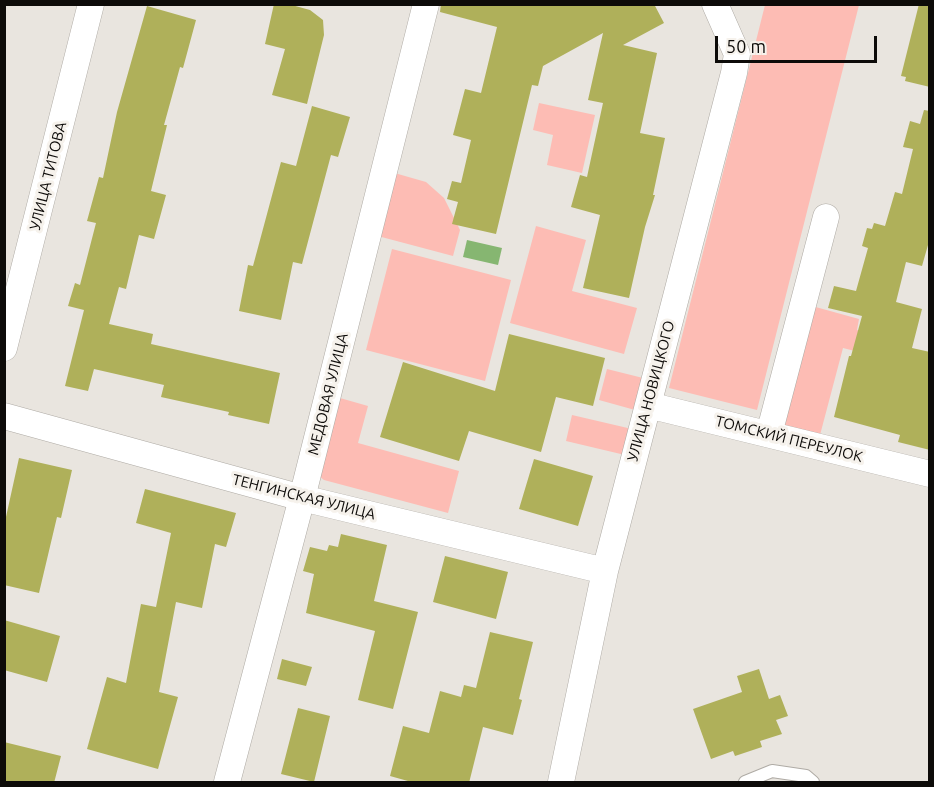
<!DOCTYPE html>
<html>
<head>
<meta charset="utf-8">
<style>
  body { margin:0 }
  #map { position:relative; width:934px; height:787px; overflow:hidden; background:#e9e5df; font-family:Ubuntu,sans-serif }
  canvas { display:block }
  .frame { position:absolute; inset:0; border:6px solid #0d0b09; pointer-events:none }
  .scale { position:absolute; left:715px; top:36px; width:162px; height:27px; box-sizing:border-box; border:3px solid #0d0b09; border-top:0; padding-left:8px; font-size:18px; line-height:21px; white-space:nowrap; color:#0d0b09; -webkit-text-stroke:4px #f6f2ec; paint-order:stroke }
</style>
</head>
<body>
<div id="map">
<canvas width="934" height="787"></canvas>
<div class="frame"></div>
<div class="scale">50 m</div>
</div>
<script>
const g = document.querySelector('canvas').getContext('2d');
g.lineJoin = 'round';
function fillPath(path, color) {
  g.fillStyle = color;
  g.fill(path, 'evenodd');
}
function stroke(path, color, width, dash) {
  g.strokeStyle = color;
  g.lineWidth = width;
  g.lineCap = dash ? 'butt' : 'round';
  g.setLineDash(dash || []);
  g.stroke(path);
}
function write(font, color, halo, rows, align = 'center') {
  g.font = font + ' Ubuntu,sans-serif';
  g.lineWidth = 6;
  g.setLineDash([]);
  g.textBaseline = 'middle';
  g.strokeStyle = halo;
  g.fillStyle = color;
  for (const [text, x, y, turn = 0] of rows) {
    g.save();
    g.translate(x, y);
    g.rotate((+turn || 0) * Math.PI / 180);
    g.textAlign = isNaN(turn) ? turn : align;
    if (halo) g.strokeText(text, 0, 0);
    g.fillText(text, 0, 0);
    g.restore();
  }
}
fillPath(new Path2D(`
  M765,5h94l-102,405 -88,-22z
  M539,103l56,12 -13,58 -35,-8 6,-30 -20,-5z
  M391,172l35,10 18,16 16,32 -7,26 -79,-21z
  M536,226l50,14 -14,51 65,17 -13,46 -114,-31z
  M392,249l119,31 -26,101 -119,-31z
  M812,306l47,13 -2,11 50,13 -5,20 -59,-15 -23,87 -39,-10z
  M607,369l36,9 -8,32 -36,-10z
  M333,396l35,10 -10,37 101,28 -11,42 -124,-33 -9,-7z
  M572,415l60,14 -7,26 -59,-14z`), '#fdbcb4');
fillPath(new Path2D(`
  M467,240l35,8 -4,17 -35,-8z`), '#86b671');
fillPath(new Path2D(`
  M274,4h14l22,6 13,10 1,15 -17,69 -35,-9 13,-46 -20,-5z
  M441,4h213l10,19 -41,22 34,8 -17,80 25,5 -12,57h2l-10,32 -16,71 -46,-10 17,-73 -29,-8 9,-32 7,2 16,-74 -15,-3 15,-67 -60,33 -5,20 -6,-1 -36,149 -44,-10 6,-22 -11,-3 5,-18 9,2 10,-43 -18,-5 12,-46 16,4 16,-66 -57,-15z
  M919,4h11v83l-25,-6 1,-4 -5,-1z
  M147,6l49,14 -13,48 -3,-1 -16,58h3l-16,66 15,4 -12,44 -15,-4 -13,54 -7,-2 -10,37 44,10 -2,10 129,29 -11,51 -41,-9 1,-3 -68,-15 3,-12 -70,-16 -6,22 -23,-5 19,-76 -16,-4 7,-23 5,2 16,-62 -9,-2 12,-44 4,1 14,-66z
  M312,106l38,11 -12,40 -7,-2 -29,109 -9,-2 -12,58 -42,-9 9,-46 5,1 28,-104 15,4z
  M924,110l6,1v127l-8,28 -16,-4 -10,40 26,7 -10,39 18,4v98l-32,-8 2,-7 -66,-18 15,-61h2l11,-40 -34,-8 6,-22 22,5 12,-43 -6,-2 5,-18 5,1 2,-6 11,3 10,-34 7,2 11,-45 -10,-2 7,-26 10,3z
  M509,334l96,24 -12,48 -37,-9 -15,55 -72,-21 -10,30 -79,-24 23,-75 92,29z
  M19,458l53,12 -11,48 -4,-1 -18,76 -35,-8v-59z
  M534,459l59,17 -15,50 -59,-17z
  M145,489l91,24 -10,34 -11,-3 -13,64 -26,-6 -17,90 19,5 -20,72 -71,-20 20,-72 19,6 15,-79 15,3 15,-74 -35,-10z
  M341,534l46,11 -13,56 44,11 -25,97 -35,-9 17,-69 -69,-18 8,-39 -11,-3 7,-24 17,4 2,-6 9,2z
  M445,556l63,16 -12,47 -63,-17z
  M4,620l56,16 -13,46 -43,-12z
  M490,632l43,10 -14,57 3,1 -9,35 -30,-8 -14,56h-54l-25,-7 13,-50 26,7 11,-42 21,6 3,-12 12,3z
  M282,659l30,8 -6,19 -29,-7z
  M759,669l10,30 11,-4 8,21 -12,4 6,14 -22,7 2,6 -27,9 -2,-5 -22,8 -18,-50 49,-17 -5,-16z
  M298,708l32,8 -16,66 -33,-8z
  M4,742l57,14 -7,27h-50z`), '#afb05a');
const lane = new Path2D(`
  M745,782l27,-11 34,5 7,6`);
const street = new Path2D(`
  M4,348l87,-344
  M648,405l282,69
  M4,416l298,82 303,73
  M769,434l57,-217
  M227,782l75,-284 124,-494
  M561,782l44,-211 129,-498 3,-19 -22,-50`);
stroke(lane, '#afaba5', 14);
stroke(street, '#afaba5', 27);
stroke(lane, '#fff', 12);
stroke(street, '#fff', 26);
write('15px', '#0d0b09', '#f6f2ec', [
  ["УЛИЦА ТИТОВА",48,176,-76],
  ["УЛИЦА НОВИЦКОГО",651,391,-75],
  ["МЕДОВАЯ УЛИЦА",328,394,-76],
  ["ТОМСКИЙ ПЕРЕУЛОК",789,439,14],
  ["ТЕНГИНСКАЯ УЛИЦА",304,497,14]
]);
</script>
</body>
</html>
